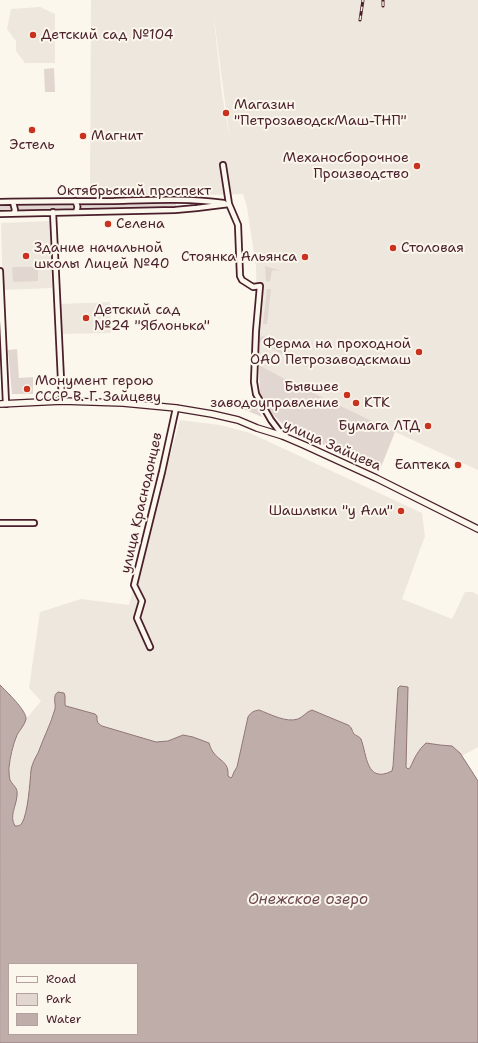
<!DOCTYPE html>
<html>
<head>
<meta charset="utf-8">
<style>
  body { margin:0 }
  #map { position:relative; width:478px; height:1043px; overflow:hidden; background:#fbf7ec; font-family:"Shantell Sans",sans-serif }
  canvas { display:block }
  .legend { position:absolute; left:8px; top:963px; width:130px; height:72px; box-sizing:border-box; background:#fbf7ec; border:1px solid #b4a19f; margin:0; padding:5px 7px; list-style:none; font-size:12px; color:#4a1f2b }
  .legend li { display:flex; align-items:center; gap:8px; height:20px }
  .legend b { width:20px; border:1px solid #b4a19f }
</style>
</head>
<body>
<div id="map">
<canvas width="478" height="1043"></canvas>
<ul class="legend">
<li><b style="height:5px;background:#fbf7ec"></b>Road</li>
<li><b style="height:11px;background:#e2d7d0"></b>Park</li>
<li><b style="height:11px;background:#bfadaa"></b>Water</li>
</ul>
</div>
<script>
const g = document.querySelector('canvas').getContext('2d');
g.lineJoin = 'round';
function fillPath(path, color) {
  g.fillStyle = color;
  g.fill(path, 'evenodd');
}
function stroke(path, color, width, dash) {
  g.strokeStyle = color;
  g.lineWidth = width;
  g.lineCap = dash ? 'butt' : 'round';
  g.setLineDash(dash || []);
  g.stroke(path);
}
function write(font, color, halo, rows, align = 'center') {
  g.font = font + ' "Shantell Sans",sans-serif';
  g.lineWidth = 4;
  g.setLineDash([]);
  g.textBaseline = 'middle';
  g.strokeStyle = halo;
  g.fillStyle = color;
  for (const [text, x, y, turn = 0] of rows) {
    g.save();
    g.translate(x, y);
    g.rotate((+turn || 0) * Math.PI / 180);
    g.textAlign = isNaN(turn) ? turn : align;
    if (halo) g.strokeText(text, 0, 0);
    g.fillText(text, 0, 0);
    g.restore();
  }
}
fillPath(new Path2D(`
  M91,0h387v470l-83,-38 -102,-49 -34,-18 -3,-98 -9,-60 -4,-13 -84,2 -69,-1zM213,11l17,129 -8,-46z
  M40,7l15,7v49h-30l-9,-12v-10l-9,-12 4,-20z
  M50,221l2,67 -49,2 -2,-67z
  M110,302l1,31 -50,1 -1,-30z
  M180,420l40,5 30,8 172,80 3,23 -23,63 50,20 13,-27h8l5,3v152l-16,9 -2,-3 -8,-7 -12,-1 -18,1 -5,8 -7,14 -2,1 -3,-3 -8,-66 -5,71 -7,2 -7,1 -5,-2 -4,-4 -8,-29 -6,-5 -4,-7 -3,-2 -29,-13h-12l-6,5 -5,3h-6l-7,-1 -24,-9 -4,1 -5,2 -2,4 -11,50 -5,10 -1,1 -3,-2 -1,-10 -2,-3 -11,-10 -5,-10 -16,-6 -10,-2 -15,6 -12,1 -54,-16 -5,-3 -1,-3 1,-2 -2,-4 -29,-8 -1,-1v-9l-1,-3 -3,-1 -7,4 1,12 -23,59 -1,16 -6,33 -5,10h-5l-3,-7 5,-23 -1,-9 -5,-6 -2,-5 2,-18 6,-21 9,-18 15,-18 -12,-13 11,-76 41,-13 48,6z`), '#eee7de');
fillPath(new Path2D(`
  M54,68l1,24h-10l-1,-23z
  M174,202l2,2v3l-3,1 -173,3v-7z
  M265,266l16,5 -9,-1 -2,12 -4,-1z
  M12,267h26v14l-25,1z
  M267,289h4l-4,35h-4z
  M264,336l14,9 -1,3 6,4 -1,2 -23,-13 1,-4z
  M17,349l2,29 14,-1v17h-21l-4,-44z
  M286,353l23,12 -2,2 -23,-11z
  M259,365l34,18 102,49 -16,40 -93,-45 -17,-16 -9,-15z
  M245,399l11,4 6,14 -33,-14z`), '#e2d7d0');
const water = new Path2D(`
  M0,685c6,6 27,26 26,34 -1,5 -6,11 -9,16 -4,10 -7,22 -8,33 0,4 0,8 1,12 4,7 8,7 7,16 -1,11 -8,20 -2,30 3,0 5,0 7,-3 6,-10 8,-41 9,-53 1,-6 4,-12 7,-17 5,-14 13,-30 17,-44 1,-6 -3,-13 3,-17l6,1 1,3v9l1,1 29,8 2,2c0,6 0,7 5,10l54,16 12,-1 15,-6 10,2 16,6c1,3 2,6 4,9 7,10 16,9 15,24l3,2 1,-1 2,-5 3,-5 11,-50c3,-5 6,-6 11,-7 11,4 27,13 39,9 5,-2 8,-7 14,-9l36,15c4,2 4,6 6,9 2,2 5,2 7,5 6,16 5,45 31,32l1,-5 5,-78 2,-2 8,1 -2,80 2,2 2,-1c4,-9 8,-18 16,-25l14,2 12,1 8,7 18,28v262h-478zM9,964h128v70h-128z`);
fillPath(water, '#bfadaa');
stroke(water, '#907477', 1);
const minor = new Path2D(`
  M223,165l6,39 9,21 2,51 2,4 11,7 7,-1 -4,45 -2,51 2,12 15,26 12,16
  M75,201c3,5 3,6 1,11
  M0,202c38,-1 76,-1 114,-1 37,-1 73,-3 110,2
  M13,202l2,8 -1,3
  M53,212l9,189
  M0,214l175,-4 22,-2 32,-4
  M0,271l6,133
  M0,523h34
  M150,647l-13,-29 5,-17 -8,-16 28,-113 14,-64`);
const major = new Path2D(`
  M0,404l62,-3 61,2 53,5 36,6 26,6 19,8 26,8 21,9 72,33 102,51`);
stroke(minor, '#4a1f2b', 8);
stroke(major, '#4a1f2b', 8);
stroke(minor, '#fbf7ec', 4.5);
stroke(major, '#fbf7ec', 5.5);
const rail = new Path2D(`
  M383,6v-6
  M360,20l3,-20`);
stroke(rail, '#4a1f2b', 3);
stroke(rail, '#fbf7ec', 1.5, [4.5]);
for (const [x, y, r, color] of [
  [33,35,4,"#c8321e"],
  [226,113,4,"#c8321e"],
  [32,130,4,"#c8321e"],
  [83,136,4,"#c8321e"],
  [417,166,4,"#c8321e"],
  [108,224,4,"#c8321e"],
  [393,248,4,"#c8321e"],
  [26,256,4,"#c8321e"],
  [305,257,4,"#c8321e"],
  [86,318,4,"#c8321e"],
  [419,352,4,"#c8321e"],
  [27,389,4,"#c8321e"],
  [347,395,4,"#c8321e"],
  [356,403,4,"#c8321e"],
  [428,426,4,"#c8321e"],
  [458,465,4,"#c8321e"],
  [401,511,4,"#c8321e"]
]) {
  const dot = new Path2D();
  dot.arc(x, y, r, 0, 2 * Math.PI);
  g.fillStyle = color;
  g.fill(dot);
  stroke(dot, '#fbf7ec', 1.5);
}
write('14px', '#4a1f2b', '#fbf7ec', [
  ["Детский сад №104",41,35],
  ["Магазин",234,105],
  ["\"ПетрозаводскМаш-ТНП\"",234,121],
  ["Магнит",91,136],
  ["Эстель",32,145,"center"],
  ["Механосборочное",409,158,"right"],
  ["Производство",409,174,"right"],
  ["Селена",116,224],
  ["Здание начальной",34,248],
  ["школы Лицей №40",34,264],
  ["Столовая",401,248],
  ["Стоянка Альянса",297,257,"right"],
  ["Детский сад",94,310],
  ["№24 \"Яблонька\"",94,326],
  ["Ферма на проходной",411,344,"right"],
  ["ОАО Петрозаводскмаш",411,360,"right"],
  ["Монумент герою",35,381],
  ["СССР В. Г. Зайцеву",35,397],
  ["Бывшее",339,387,"right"],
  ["заводоуправление",339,403,"right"],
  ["КТК",364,403],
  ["Бумага ЛТД",420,426,"right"],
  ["Еаптека",450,465,"right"],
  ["Шашлыки \"у Али\"",393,511,"right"]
], 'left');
write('14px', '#4a1f2b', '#fbf7ec', [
  ["Октябрьский проспект",134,191],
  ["улица Зайцева",332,446,24],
  ["улица Краснодонцев",142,503,-77]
]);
write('italic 15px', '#6d4a51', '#fbf7ec', [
  ["Онежское озеро",308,900]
]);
</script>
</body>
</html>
